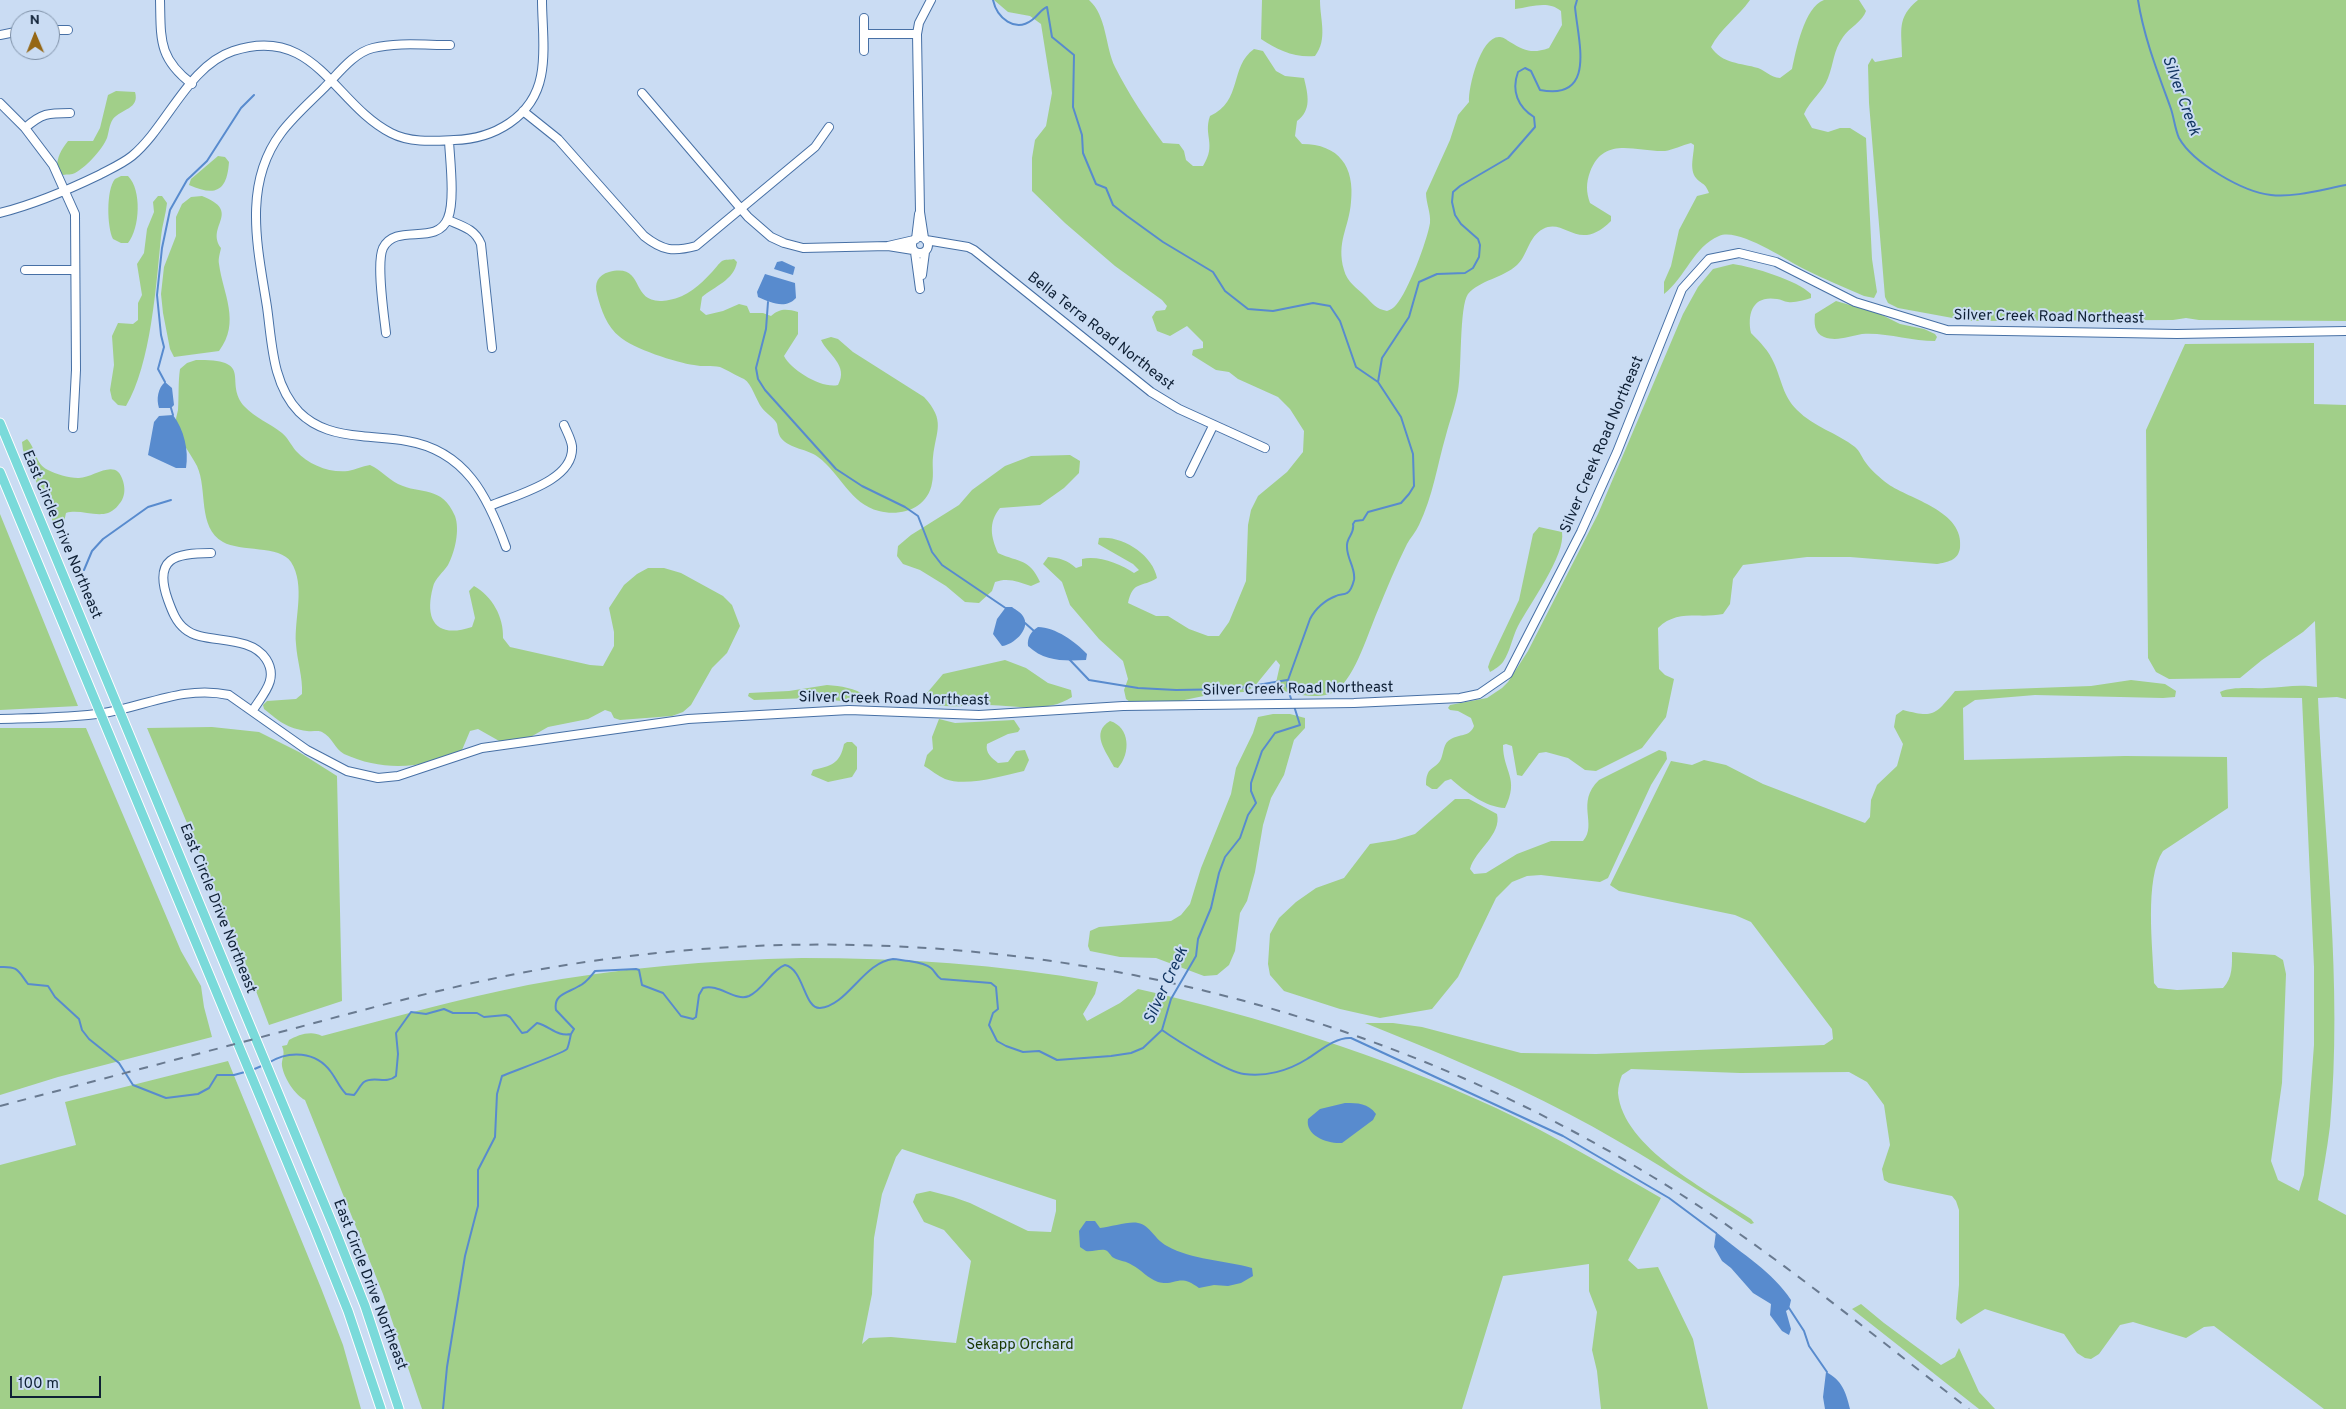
<!DOCTYPE html>
<html>
<head>
<meta charset="utf-8">
<style>
  body { margin:0 }
  #map { position:relative; width:2346px; height:1409px; overflow:hidden; background:#cadcf3; font-family:Overpass,sans-serif }
  canvas { display:block }
  .north { position:absolute; left:10px; top:10px; width:50px; height:50px; box-sizing:border-box; background:#cadcf3; border:1px solid #7f91a7; border-radius:50%; rotate:359deg; font-size:14px; font-weight:700; line-height:20px; text-align:center; color:#0f2035 }
  .north::after { content:''; display:block; margin:auto; width:18px; height:22px; background:#956715; clip-path:polygon(50% 0,100% 100%,50% 72%,0 100%) }
  .scale { position:absolute; left:10px; top:1376px; width:91px; height:22px; box-sizing:border-box; border:2px solid #0f2035; border-top:0; padding-left:6px; font-size:15px; line-height:18px; white-space:nowrap; color:#0f2035; -webkit-text-stroke:4px #cadcf3; paint-order:stroke }
</style>
</head>
<body>
<div id="map">
<canvas width="2346" height="1409"></canvas>
<div class="north">N</div>
<div class="scale">100 m</div>
</div>
<script>
const g = document.querySelector('canvas').getContext('2d');
g.lineJoin = 'round';
function fillPath(path, color) {
  g.fillStyle = color;
  g.fill(path, 'evenodd');
}
function stroke(path, color, width, dash) {
  g.strokeStyle = color;
  g.lineWidth = width;
  g.lineCap = dash ? 'butt' : 'round';
  g.setLineDash(dash || []);
  g.stroke(path);
}
function write(font, color, halo, rows, align = 'center') {
  g.font = font + ' Overpass,sans-serif';
  g.lineWidth = 4;
  g.setLineDash([]);
  g.textBaseline = 'middle';
  g.strokeStyle = halo;
  g.fillStyle = color;
  for (const [text, x, y, turn = 0] of rows) {
    g.save();
    g.translate(x, y);
    g.rotate((+turn || 0) * Math.PI / 180);
    g.textAlign = isNaN(turn) ? turn : align;
    if (halo) g.strokeText(text, 0, 0);
    g.fillText(text, 0, 0);
    g.restore();
  }
}
fillPath(new Path2D(`
  M994,0h95c18,16 16,46 26,67 13,26 31,53 48,76l16,1 5,7 2,9 7,6h10c14,-22 0,-30 7,-50 33,-15 19,-49 44,-67l9,2 13,20 9,5 19,2c4,17 8,32 -7,43l-2,15 7,8c37,0 53,23 49,58 -2,26 -15,40 -7,68 3,12 13,18 21,26 8,8 11,13 22,15 3,-1 7,-3 9,-6 12,-13 31,-64 34,-82 1,-10 -4,-20 -4,-30l24,-53 8,-25 11,-13c-1,-15 12,-67 31,-65 3,0 7,3 10,5 15,9 22,12 39,6l13,-23 -1,-14c-13,-11 -30,-4 -46,-2v-9h235c-12,17 -30,29 -39,47 11,17 30,16 47,21 8,3 12,9 22,10l12,-9c4,-18 12,-62 32,-69 9,0 25,0 35,0l7,11c-3,10 -17,17 -23,26 -10,14 -9,26 -15,41 -5,14 -18,22 -24,36l8,14 16,4 12,-4h10l16,10 6,121 5,33 -3,6 -10,-2c-20,-9 -40,-17 -60,-27 -18,-9 -66,-42 -85,-33 -26,11 -33,41 -55,58v-12l7,-16 8,-36 18,-34 12,-3c-4,-11 -7,-8 -13,-15 -7,-9 -2,-23 -2,-33l-3,-2c-9,2 -18,7 -26,8 -30,1 -61,-16 -75,21 -4,11 -4,20 0,31l21,13v5c-33,33 -46,-4 -68,8 -15,8 -15,26 -26,36 -14,13 -37,15 -49,29 -9,13 -6,77 -10,97 -3,16 -8,29 -12,44 -9,31 -13,61 -27,90 -3,7 -9,13 -12,19 -11,22 -20,44 -29,66 -10,23 -22,65 -41,80 -13,11 -48,5 -62,-3l5,-22 -4,-5 -22,27 -10,5 -26,1 -48,10 -40,-1 -4,-3 -2,-9 4,-11 -5,-18 -24,-22 -29,-34 -8,-23 -19,-18 5,-7c12,1 19,3 28,11l6,-2v-7c16,-4 39,5 52,14l5,-3 -6,-6 -35,-20 1,-6c23,-3 54,17 58,40 -15,10 -24,2 -29,25l28,13h12l21,13 19,7h11l10,-14 17,-41 2,-56 3,-15 7,-14 29,-24 16,-20 1,-21 -14,-22 -12,-12 -40,-18 -9,-7 -13,-2 -24,-15 1,-5 10,-2v-6l-16,-16 -17,10 -13,-5 -5,-14 4,-6 9,-1 2,-4 -5,-6 -47,-34 -50,-43 -33,-32v-33l3,-18 11,-14 6,-33 -11,-69 -11,-8 -22,-4z
  M1262,0h58c0,20 8,39 -5,56 -20,2 -38,-6 -54,-17z
  M1918,0h428v321l-147,-1 -13,-2 -13,2 -204,1 -71,-13 -10,-5 -3,-6 -16,-194 -1,-38 4,-7 3,4 27,-5c0,-26 -6,-39 16,-57z
  M116,91l19,1c5,17 -14,17 -22,27 -4,6 -4,13 -6,19 -5,12 -21,29 -32,35 -3,2 -8,1 -12,2l-6,-7c0,-11 4,-18 11,-27h25l7,-13 8,-33z
  M218,156l7,1 4,5c-2,29 -13,35 -40,23l2,-6z
  M121,176h7c14,14 12,52 0,67h-7l-8,-4c-6,-12 -7,-49 2,-60z
  M158,196h4l5,7c-1,11 -5,22 -6,34 -5,49 -10,127 -35,169l-8,-1 -6,-6 -2,-9 4,-25 -2,-29 6,-13 15,1 5,-4v-17l4,-8 -5,-31 7,-11 3,-24 7,-17 -1,-10z
  M202,196c41,16 3,30 19,52 -1,5 -3,11 -2,16 4,30 22,58 0,87l-45,6 -4,-8 -7,-36 -2,-19 3,-27 12,-31v-19l6,-13 9,-7z
  M734,259l3,3c-3,18 -22,24 -35,35l-2,13 6,5 17,-4 16,-7 8,2 3,7h13l8,3c9,-8 16,-7 27,-4v22l-14,22c7,14 38,33 54,29 11,-20 -10,-30 -17,-45l10,-3 7,2 15,13 71,45c22,24 12,33 9,60 -1,8 1,18 -1,26 -4,25 -31,34 -53,28 -29,-7 -38,-37 -61,-54 -10,-8 -28,-8 -37,-19 -3,-4 -3,-9 -4,-14 -2,-5 -11,-11 -15,-16 -6,-8 -10,-24 -18,-29 -7,-3 -17,-9 -24,-12 -8,-2 -18,0 -26,-2 -17,-2 -62,-17 -74,-28 -13,-10 -19,-27 -23,-43 -3,-11 1,-19 12,-22 39,-10 18,36 60,28 18,-3 31,-15 43,-28 3,-3 7,-9 10,-11 3,-2 9,-1 12,-2z
  M1733,264c20,3 64,16 78,30v4c-7,2 -16,5 -23,4 -4,0 -7,-3 -11,-3 -24,-4 -30,14 -26,34 9,9 18,18 23,30 8,18 9,33 23,47 17,17 40,23 58,37 5,4 7,11 11,16 5,7 14,15 22,21 21,15 77,27 72,64 -2,13 -13,14 -23,16l-87,-7h-43l-64,8 -10,14 -3,25 -7,10c-23,5 -46,-5 -65,14l1,41 6,6 9,4 -8,38 -24,31 -46,23 -11,-1 -17,-12 -22,-6 -7,1 -17,23 -5,-1 -5,-29 -6,-2 -3,1c0,27 17,33 2,63 -20,-1 -39,-16 -54,-29l-6,2 -8,8h-5l-6,-4c0,-4 0,-8 2,-12 2,-5 10,-7 13,-14 3,-7 2,-16 10,-20 8,-5 19,-2 23,-13l-3,-8 -13,-7 -8,-1 -2,-2 2,-3 37,-7 15,-10 6,-6 20,-31 70,-137 85,-200 15,-27 15,-18z
  M1836,301l42,12 22,11 24,5 11,5 2,3 -2,4c-24,0 -50,-9 -73,-7 -13,2 -25,8 -38,3 -10,-4 -10,-14 -9,-23z
  M2314,343v61l32,1v294l-9,-2 -19,1c6,143 25,285 12,428 -3,25 -8,50 -12,74l28,15v194h-22l-110,-83 -10,1 -18,11 -53,-16 -13,3 -21,29 -8,5 -6,-1 -8,-5 -13,-19 -79,-25 -24,15 -5,-5 3,-34v-75l-3,-9 -4,-5 -63,-13 -5,-3 -2,-11 8,-24 -6,-40 -17,-23 -18,-10 -109,1 -109,-4 -9,6c-2,5 -4,12 -4,18 5,55 91,98 133,126l3,4 -3,1c-60,-39 -119,-77 -182,-110 -66,-35 -135,-63 -204,-91h28l29,4 99,26 75,1 228,-9 9,-6 -1,-10 -81,-107 -16,-7 -116,-24 -9,-6 61,-124 21,4 12,-5 22,5 37,19 102,39 5,-6 1,-17 6,-15 20,-19 6,-22 -9,-17 2,-12 7,-5c31,8 32,5 52,-19l136,-5 40,-6 34,4 11,7 -1,6 -12,1 -128,-3 -60,5 -12,8 1,52 161,-4 102,1 1,51 -65,43c-19,28 -10,97 -9,132l4,5 19,2 46,-2c10,-10 9,-24 9,-36l43,3 8,5 3,14 -4,109 -11,78 7,19 21,11 5,-16 10,-130v-78l-12,-269 -80,-1 -2,-5c14,-6 31,-3 46,-4 19,-1 33,-4 51,-1l-2,-66 -12,11 -41,28 -22,18 -71,1 -13,-7 -8,-14 -2,-228 39,-86z
  M196,360c61,-1 26,22 49,47 9,10 26,17 37,26 6,5 9,12 14,18 13,14 33,22 52,20 7,-1 14,-5 22,-6 11,5 17,13 28,19 23,11 44,1 57,32 5,14 0,36 -7,49 -5,8 -13,13 -15,22 -9,33 3,52 39,40l3,-9 -6,-27 5,-5c18,10 30,31 29,52l7,9 80,18 13,1 11,-20v-14l-5,-24 15,-23 13,-11 11,-6h16l17,5 42,23 9,9 8,21 -13,27 -15,15 -21,37 -8,7 -11,4 -52,4 -6,-2 -3,-6 -6,-2 -17,9 -40,8 -21,12 -26,3 -23,-13 -8,2 -8,19c-38,19 -78,22 -118,4 -9,-5 -12,-17 -22,-22 -4,-2 -9,0 -15,-1 -20,-3 -27,-9 -43,-22l-1,-4 4,-4 29,-2 6,-5c1,-17 -5,-33 -6,-50 -2,-26 10,-58 -5,-82 -11,-17 -51,-10 -68,-20 -26,-15 -15,-52 -26,-76 -7,-14 -18,-25 -21,-41 -1,-5 1,-10 2,-15 1,-14 0,-28 2,-41l7,-6z
  M27,439c9,9 8,25 21,31 8,4 20,8 30,8 15,1 38,-22 45,3 2,7 2,13 -1,19 -3,5 -8,11 -14,13 -13,4 -29,-4 -42,0l-2,9 -5,3 -6,-3 -30,-72 -1,-8z
  M1070,455l10,6 -1,12 -15,15 -24,17 -40,3c-12,15 -9,29 -2,45 22,10 31,5 42,29l-9,4c-12,-4 -23,-9 -36,-4l-3,9 -13,12 -14,-1 -19,-16 -26,-16 -17,-6 -6,-8 1,-10 13,-11 48,-30 13,-15 33,-24 26,-10z
  M0,514l78,192 -78,4z
  M1539,527l23,5c4,23 -33,73 -44,94 -6,12 -8,26 -15,36 -4,5 -8,7 -13,10l-2,-5 2,-6 29,-61 14,-66z
  M1005,660l21,8 22,15 23,7 1,7c-24,16 -56,9 -83,8 -22,-1 -44,5 -65,-3l3,-9 16,-19z
  M827,685c14,1 28,3 39,11l-1,4 -4,3 -50,-5 -57,2 -6,-4 1,-3 40,-2z
  M1273,714h17l15,4v10l-11,12 -10,35 -13,23 -8,27 -8,47 -8,29 -7,12 -5,38 -6,14 -12,10 -13,1 -48,-18 -36,-1 -30,-6 -2,-5 2,-15 9,-4 72,-6 10,-6 9,-11 11,-36 30,-74 5,-26 17,-35 5,-16z
  M939,719l16,4 59,-3 6,9 -2,3 -10,2 -21,10c-2,9 5,14 11,19l10,-1 8,-11 9,-1 4,10 -5,11c-22,5 -58,16 -79,8 -7,-3 -14,-9 -21,-13l3,-11 6,-6 -1,-12z
  M1110,721c20,6 21,32 8,47l-4,-1c-8,-16 -24,-34 -4,-46z
  M212,727l47,5 40,20 38,24 5,225 -73,24 -31,-81 -91,-216z
  M0,728h86l95,223 20,35 3,21 8,30 -154,40 -58,18z
  M847,742h5l5,5v22l-5,8 -24,5 -17,-7 2,-5c18,-4 27,-6 31,-26z
  M1659,750l7,2 1,7 -16,26 -43,93 -8,4 -59,-7 -14,1 -15,6 -16,16 -38,79 -26,32 -52,9 -40,-9 -56,-18 -14,-16 -2,-11 2,-30 9,-16 17,-16 20,-14 28,-10 26,-34 25,-4 20,-6 40,-35h14l28,15c5,21 -22,36 -27,55l4,5 12,-1 31,-19 34,-13h32c15,-17 -8,-38 16,-61z
  M802,958c99,0 198,6 296,24l-3,12 -12,20 4,7 33,-18 18,-14c123,28 243,66 358,119 57,27 111,59 165,90l-33,62 10,9 20,-2 35,72 15,70h-107l-4,-38 -5,-21 5,-38 -8,-21v-27l-86,12 -41,133h-1040l-39,-115 -78,-194c-10,-5 -21,-22 -23,-34 -1,-7 4,-11 0,-20l5,-1 2,-5c9,-5 22,-10 33,-4 68,-18 137,-37 206,-51 90,-17 182,-25 274,-27zM902,1149l154,51v11l-5,21 -23,-1 -58,-28 -17,-6 -23,-6 -14,3 -3,8 11,20 20,8 27,31 -15,82 -65,-6 -22,1 -7,6 10,-50 2,-56 8,-44 14,-37z
  M228,1061l93,227 22,57 18,64h-361v-244l76,-20 -11,-43z
  M1861,1304l23,19 57,42 14,-8 4,-9 20,44 16,17h-16l-127,-100z`), '#a1cf89');
fillPath(new Path2D(`
  M782,261l13,6 -2,8 -19,-6 3,-7z
  M765,274l30,9 1,15c-11,12 -26,4 -38,-1l-1,-5z
  M165,382l7,6 2,17 -3,3h-12c-3,-9 -1,-20 6,-26z
  M173,415c11,15 16,35 13,53h-10l-28,-13 6,-33 5,-6z
  M1006,607h6c4,3 10,6 12,11 6,12 -11,27 -22,28l-9,-12 4,-15z
  M1038,627c17,0 38,15 49,27l-1,6c-21,1 -41,2 -58,-14 -1,-8 3,-15 10,-19z
  M1345,1103c13,0 23,0 31,11l-3,6 -31,23c-14,1 -37,-7 -34,-24l12,-10z
  M1086,1221h9l5,7c11,-1 29,-7 38,-5 12,2 17,17 29,23 25,14 57,14 85,22l1,8 -12,7 -13,3 -14,-1 -15,3c-21,-16 -23,-1 -41,-6 -11,-4 -16,-12 -26,-17 -5,-4 -13,-4 -18,-7 -4,-2 -4,-6 -9,-8 -6,-1 -13,2 -19,1l-6,-4 -1,-16z
  M1716,1232c26,22 57,40 75,68l-2,9 -3,2 5,18 -2,6 -7,-4 -12,-16 1,-11 -18,-11 -22,-25 -9,-7 -8,-14z
  M1826,1372c16,8 20,20 24,37h-25l-2,-12z`), '#588bce');
stroke(new Path2D(`
  M993,0c4,18 22,33 39,20 6,-4 9,-11 15,-13l5,30 22,18 -1,52 9,28 1,18 13,31 10,4 7,17 14,11 36,26 50,30 12,19 23,18 25,2 40,-8 17,3 10,15 16,46 22,15
  M2138,0c6,38 20,73 33,109 3,9 4,20 8,29 14,25 64,54 92,57 22,3 53,-6 75,-10
  M768,302l-2,27 -10,39 2,11 7,11 71,79 26,17 43,21 13,9 14,36 10,13 65,44
  M165,382l-7,-13 6,-22 -3,-12 -4,-40 5,-47 8,-38 17,-30 20,-19 34,-53 13,-13
  M171,408l2,7
  M84,570l8,-19 11,-12 45,-32 23,-7
  M1025,623l9,8
  M1069,659l20,21 49,8 38,2 58,-1 53,-9
  M1292,702l-5,-16 1,-6 22,-61c5,-10 15,-19 26,-23 3,-2 8,-1 11,-3 4,-2 6,-9 7,-13 2,-12 -8,-22 -7,-35 0,-8 8,-12 6,-21l2,-3 8,-1 5,-8 33,-9 8,-9 5,-8 -1,-32 -12,-37 -23,-35 4,-24 27,-41 10,-35 18,-8 28,-1 8,-5 6,-11 1,-12 -2,-6 -17,-15 -6,-9 -3,-13 1,-10 7,-6 48,-28 27,-31 -1,-10c-16,-10 -23,-26 -16,-45l7,-4 6,3 9,19c57,11 38,-49 35,-83l2,-7
  M0,967c19,-1 18,4 28,17l20,2 7,11 24,22 3,11 7,9 30,24 14,22 33,13 32,-4 11,-6 8,-13h17l11,-3
  M1162,1030c14,10 67,43 82,44 21,3 44,-3 63,-15 13,-8 28,-22 44,-21l212,98 106,62 47,35
  M268,1063c21,-13 48,-12 63,9 6,8 8,15 15,22l8,1c4,-4 6,-10 10,-13 10,-7 22,3 32,-6l2,-22 -2,-21 15,-21 15,2 18,-5 9,4h24l7,4 22,-2 4,2 12,16 5,-1 10,-9c13,3 20,14 34,11l3,-5 -18,-19c-3,-16 12,-17 23,-24 7,-3 11,-9 16,-15l41,-2 3,1 3,15 21,8 18,23 12,3 3,-2 3,-22 4,-7c16,-5 32,14 46,8 15,-7 22,-26 36,-31 19,4 19,44 35,43 27,-2 44,-46 73,-49 5,0 11,2 16,2 7,1 16,2 22,7 4,3 5,8 10,11l50,4 5,4 2,22 -5,4 -4,12 8,16 9,5 17,6 16,-1 18,9 54,-4 20,-3 12,-5 19,-18 9,-31 25,-43 2,-17 13,-31 8,-35 6,-16 15,-19 8,-23 8,-12 -5,-12v-8l11,-32 13,-18 25,-8 -6,-19
  M252,1070l12,-5
  M1789,1308l15,23 5,15 18,26
  M443,1409l4,-42 18,-111 13,-50v-36l17,-33 2,-43 5,-18c9,-4 62,-23 65,-27 2,-4 3,-11 4,-15`), '#588bce', 2);
const minor = new Path2D(`
  M160,0c1,39 -2,58 32,84
  M864,18v33
  M50,30h18
  M864,34h53
  M0,35l20,-4
  M450,45c-25,0 -53,-3 -77,3 -20,5 -35,26 -50,41 -14,14 -30,28 -42,44 -39,52 -23,116 -14,174 5,35 5,77 32,105 17,17 39,22 62,24 16,2 31,2 46,5 59,10 81,56 99,106
  M642,93l106,124 23,20 13,6 19,5 85,-2 25,4
  M0,103l25,25 28,37 22,49 1,156 -3,58
  M523,111l35,28 86,97c19,15 29,16 52,10l119,-99 14,-20
  M25,128c17,-15 23,-15 45,-15
  M0,213c35,-9 66,-22 99,-38 11,-6 23,-11 33,-19 35,-29 56,-90 101,-105 82,-27 101,53 158,82 19,10 43,8 63,7 40,-1 79,-23 87,-64 5,-24 1,-52 1,-76
  M448,220c14,6 27,9 33,24l11,104
  M912 245a8 8 0 1 1 16 0a8 8 0 1 1-16 0Z
  M924,238l-4,-26 -3,-178 2,-11 12,-23
  M916,239l3,-25
  M926,240l42,7 6,3 177,142 28,17 86,39
  M888,246l26,-6
  M915,252l5,37
  M25,270h50
  M922,275l3,-23
  M386,333c-2,-18 -10,-70 -3,-85 13,-26 54,-1 65,-30 7,-17 2,-58 1,-77
  M1190,473l23,-47
  M490,506c25,-11 85,-25 82,-60 -1,-7 -5,-14 -8,-21
  M211,553c-36,0 -58,5 -43,47 4,11 8,22 17,29 18,16 64,4 81,30 13,20 -3,35 -13,51
  M0,719c35,-1 70,-1 104,-6 42,-7 81,-28 125,-18l78,55 40,21 31,7 20,-2 84,-28 206,-29 161,-9 130,5 144,-9 231,-3 106,-5 19,-4 29,-20 73,-142 36,-80 65,-163 27,-30 30,-6 37,9 79,40 92,28 230,4 169,-3`);
const major = new Path2D(`
  M0,423l335,807 30,76 34,103
  M0,472l315,757 33,82 33,98`);
stroke(minor, '#4770a5', 10);
stroke(major, '#fff', 11);
stroke(minor, '#fff', 8);
stroke(major, '#7adada', 9);
stroke(new Path2D(`
  M0,1106c102,-27 205,-54 307,-81 82,-22 164,-44 247,-58 379,-64 772,10 1099,210 112,68 213,153 316,232`), '#697a90', 2, [9, 9]);
write('15px', '#0f2035', '#cadcf3', [
  ["Silver Creek Road Northeast",2049,318,1],
  ["Bella Terra Road Northeast",1100,332,38],
  ["Silver Creek Road Northeast",1603,445,-67],
  ["East Circle Drive Northeast",61,535,67],
  ["Silver Creek Road Northeast",1298,690,-1],
  ["Silver Creek Road Northeast",894,700,1],
  ["East Circle Drive Northeast",217,909,68],
  ["East Circle Drive Northeast",369,1285,69]
]);
write('15px', '#183701', '#cadcf3', [
  ["Sekapp Orchard",1020,1346]
]);
write('italic 16px', '#133662', '#cadcf3', [
  ["Silver Creek",2180,96,70],
  ["Silver Creek",1167,986,-65]
]);
</script>
</body>
</html>
